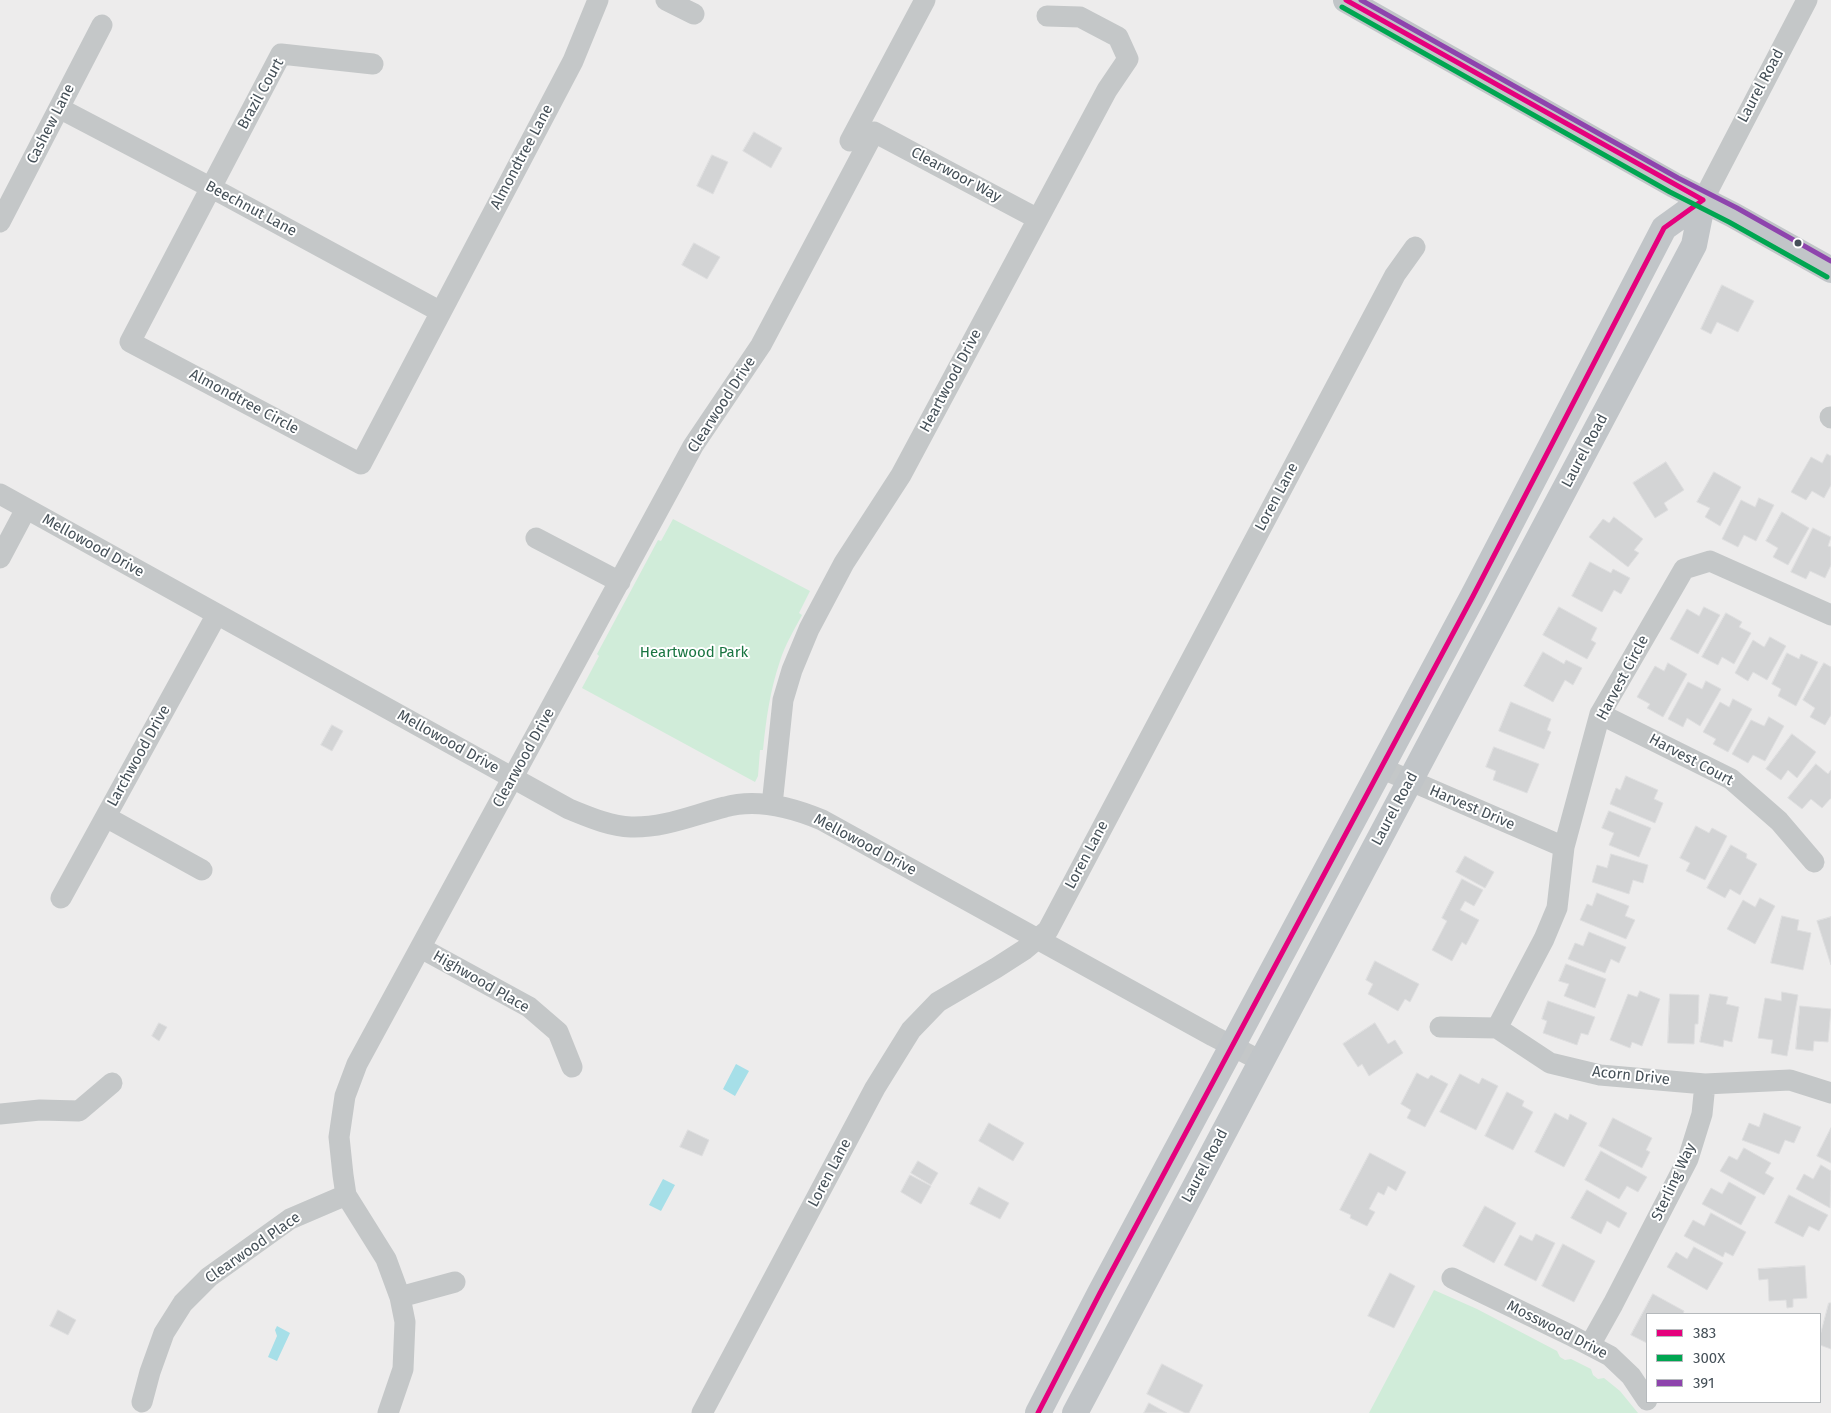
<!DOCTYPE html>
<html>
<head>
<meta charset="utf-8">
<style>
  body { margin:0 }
  #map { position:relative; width:1831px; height:1413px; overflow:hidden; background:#edecec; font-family:"Fira Sans",sans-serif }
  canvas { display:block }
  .legend { position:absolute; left:1646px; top:1313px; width:175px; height:90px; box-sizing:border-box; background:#fff; border:1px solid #b5b9bc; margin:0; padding:6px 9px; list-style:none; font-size:15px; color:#455058 }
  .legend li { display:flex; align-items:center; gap:10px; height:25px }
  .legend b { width:25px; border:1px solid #b5b9bc }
</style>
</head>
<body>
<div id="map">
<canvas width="1831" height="1413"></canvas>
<ul class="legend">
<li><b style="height:6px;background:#e5007d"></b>383</li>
<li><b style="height:6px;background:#00a651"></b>300X</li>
<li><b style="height:6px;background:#8e44ad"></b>391</li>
</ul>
</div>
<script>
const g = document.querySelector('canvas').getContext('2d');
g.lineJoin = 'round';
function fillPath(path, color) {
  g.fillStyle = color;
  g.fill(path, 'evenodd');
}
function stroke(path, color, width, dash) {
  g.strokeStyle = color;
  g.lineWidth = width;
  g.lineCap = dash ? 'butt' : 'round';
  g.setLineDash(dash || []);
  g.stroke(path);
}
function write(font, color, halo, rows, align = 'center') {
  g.font = font + ' "Fira Sans",sans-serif';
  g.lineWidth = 4;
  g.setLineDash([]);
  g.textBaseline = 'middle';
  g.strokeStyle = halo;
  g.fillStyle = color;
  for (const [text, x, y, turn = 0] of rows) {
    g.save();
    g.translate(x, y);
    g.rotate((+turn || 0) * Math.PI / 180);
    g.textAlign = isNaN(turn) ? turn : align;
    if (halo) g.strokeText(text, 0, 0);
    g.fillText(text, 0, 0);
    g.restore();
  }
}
fillPath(new Path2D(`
  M673,519l137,72 -11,22 3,2c-8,15 -17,30 -22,46 -10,29 -14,59 -17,89h-3l-2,26 -3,6 -173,-94 17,-32 -2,-2 61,-114 3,1z
  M1434,1290l43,19 80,42 3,6 5,3 6,-1 20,10 2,6 5,4 6,-1 16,13 18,22h-269z`), '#d0ecd9');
fillPath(new Path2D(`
  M736,1064l13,7 -14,25 -12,-7z
  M663,1179l12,6 -14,26 -12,-6z
  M277,1326l13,7 -13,28 -9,-4 9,-21 -2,-6z`), '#a6dfe8');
const building = new Path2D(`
  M754,132l28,16 -11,20 -28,-17z
  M712,155l16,7 -15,32 -16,-8z
  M694,243l26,14 -13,22 -25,-14z
  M1722,285l32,16 -16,31 -21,-10 -6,12 -10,-5z
  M1827,454l4,2v29l-7,13 -12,-7 -6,9 -15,-8 20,-35 11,6z
  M1666,462l18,28 -20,13 4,7 -13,8 -22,-35z
  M1714,472l27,15 -21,39 -15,-9 5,-9 -13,-6z
  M1759,498l15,7 -18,36 -12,-6 -6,12 -16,-8 19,-39 14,7z
  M1782,512l27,16 -21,37 -15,-8 5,-9 -12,-7z
  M1614,517l29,22 -9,11 5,3 -11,14 -39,-30 14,-18 6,4z
  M1813,528l18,9 -3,9 3,1v18l-6,13 -15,-7 -4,8 -15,-7z
  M1590,562l21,11 2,-4 17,9 -9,16 -7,-4 -12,22 -30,-16z
  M1559,607l38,21 -6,12 5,3 -9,16 -44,-24z
  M1704,607l16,8 -22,39 -28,-15 17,-30 12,7z
  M1726,613l16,9 -3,5 12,6 -17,31 -12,-7 -4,8 -16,-8z
  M1770,637l16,9 -19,34 -14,-8 -5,9 -13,-8 18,-33 11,7z
  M1543,652l21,12 2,-4 16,8 -9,17 -8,-5 -12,22 -29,-16z
  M1787,653l12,6 2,-5 17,8 -22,44 -18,-10 3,-7 -9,-5z
  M1668,663l19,11 -24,43 -16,-9 3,-4 -13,-7 18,-31 9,5z
  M1824,663l7,4v48l-6,10 -15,-8 5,-9 -12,-8z
  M1706,681l15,8 -21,37 -13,-8 -4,9 -15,-8 20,-37 14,7z
  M1733,699l19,10 -24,43 -15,-8 3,-5 -13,-7 17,-30 9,5z
  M1511,702l40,17 -4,11 4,2 -7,17 -45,-18z
  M1769,717l15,9 -19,35 -12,-6 -5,8 -16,-9 19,-34 13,6z
  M332,725l11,6 -11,20 -11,-6z
  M1792,734l24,18 -19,26 -9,-8 -7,10 -15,-11z
  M1494,747l45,17 -12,29 -34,-13 3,-9 -10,-4z
  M1816,764l12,10 3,-4v28l-9,10 -11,-9 -9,10 -14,-11z
  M1626,776l32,14 -4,9 9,4 -8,20 -45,-19 6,-16 4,2z
  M1609,811l42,17 -12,29 -30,-12 5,-12 -12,-5z
  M1696,826l13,7 3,-5 15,8 -22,44 -19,-9 4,-8 -10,-5z
  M1731,845l16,9 -1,4 11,6 -17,31 -10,-6 -5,9 -18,-10z
  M1611,854l37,11 -5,18 -10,-3 -4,14 -37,-12 5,-17 10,3z
  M1465,856l29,16 -9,16 -29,-16z
  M1462,879l21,11 -9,16 -9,-5 -5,9 19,10 -13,25 -4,-3 -10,19 -20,-11 15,-29 -5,-3z
  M1597,893l32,13 -4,10 10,4 -9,19 -46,-19 7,-16 5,2z
  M1760,898l15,8 -20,38 -28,-15 16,-29 12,7z
  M1782,916l17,4 -2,10 14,3 -8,37 -32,-7z
  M1831,917v48l-14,-44z
  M1589,932l37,15 -7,16 -8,-4 -6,14 -37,-14 7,-16 8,3z
  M1375,961l44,23 -9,18 -5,-3 -7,12 -30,-17 5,-10 -7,-4z
  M1566,964l40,15 -11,29 -31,-12 5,-12 -10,-3z
  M1640,991l20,8 -18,47 -10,-4 -2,6 -20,-8 18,-46 9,3z
  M1782,992l16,3 -11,61 -16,-3 2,-13 -15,-2 7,-40 16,3z
  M1670,994l29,1 -1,29h-3l-1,20 -26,-1z
  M1710,994l18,3 -2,7 13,3 -7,35 -8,-2 -1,7 -23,-5z
  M1548,1001l47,16 -7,18 -7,-2 -4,12 -34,-12 4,-12 -5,-2z
  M1800,1006l31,3 -3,33 -14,-1 -1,10 -17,-2z
  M159,1023l8,4 -8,14 -7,-5z
  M1375,1023l13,21 7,-4 8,13 -34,23 -7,-12 -4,3 -15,-23z
  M1417,1073l11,6 3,-4 17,9 -23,43 -18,-9 4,-8 -10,-6z
  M1460,1074l19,10 3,-6 16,8 -22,44 -36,-18z
  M1507,1092l17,9 -2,5 11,6 -20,38 -28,-14z
  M1555,1113l13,7 2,-6 17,9 -23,44 -29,-15z
  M1764,1113l37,14 -7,16 -9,-3 -6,14 -37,-14 7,-17 10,4z
  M1613,1118l39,20 -6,12 4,2 -8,16 -43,-22z
  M989,1123l35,20 -11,18 -34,-20z
  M1831,1128v35l-14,-7z
  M688,1130l21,10 -7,16 -22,-9z
  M1744,1148l27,15 -6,10 9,5 -10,17 -44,-24 9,-15 8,4z
  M1601,1151l46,26 -9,15 -11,-6 -8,13 -34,-19z
  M1370,1153l36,19 -10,19 -8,-5 -4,9 -6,-3 -9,17 6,3 -8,14 -17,-8 1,-3 -11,-5z
  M918,1161l20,12 -7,12 -20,-12z
  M1821,1165l10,6 -1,37 -34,-19 8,-15 9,5z
  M910,1175l21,11 -10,18 -20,-12z
  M1729,1182l27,15 -15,28 -39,-21 9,-16 11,6z
  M979,1187l30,16 -9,16 -30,-15z
  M1587,1190l40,23 -8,15 -12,-7 -6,13 -30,-16z
  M1789,1195l39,20 -9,16 -10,-5 -6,11 -28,-14z
  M1485,1206l31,17 -22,40 -31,-17z
  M1711,1213l35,19 -13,24 -8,-4 -2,5 -39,-21 9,-16 11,6z
  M1536,1234l19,9 -19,38 -32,-16 16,-30 12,6z
  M1563,1244l32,17 -21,41 -32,-16z
  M1694,1247l29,16 -16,27 -40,-23 9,-15 11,7z
  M1805,1266l2,32 -14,1v8l-6,1 -1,-8 -17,1 -1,-22 -9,1 -1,-11z
  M1390,1273l25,13 -21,42 -26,-12z
  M1653,1294l31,17 -1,3h-36v29l-16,-8z
  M1829,1303h2v46l-11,-4v-9z
  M58,1310l18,10 -8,15 -18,-9z
  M1162,1364l41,21 -14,28h-4l-38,-19z
  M1149,1403l18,10h-23z`);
fillPath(building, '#d3d4d5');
stroke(building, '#dededf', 1);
stroke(new Path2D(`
  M666,0l28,14
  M373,64l-92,-10 -151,288 231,122 212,-403 25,-61
  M59,108l166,87 216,117
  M850,141l75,-141
  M1703,200l104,-200
  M0,222l102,-197
  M1830,417l1,1
  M0,494l569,315c20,8 40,17 62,18 33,1 62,-12 94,-20 32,-9 66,0 97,13l391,216 48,25
  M536,538l84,44
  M0,558l26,-49
  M1600,714l131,65 48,42 35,41
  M1381,768l183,79
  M772,805l11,-105 9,-30 17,-41 35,-66 57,-88 206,-385 21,-31 -10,-22 -38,-20 -33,-1
  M106,817l96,53
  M61,898l156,-284
  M421,948l108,59 29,25 14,35
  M1440,1027l57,1 53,35 50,12 105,9 85,-4 41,13
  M1497,1028l47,-89 13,-31 7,-61 36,-133 84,-145 26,-8 121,54
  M0,1114l40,-4 39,1 33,-28
  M1452,1278l118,57 40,21 21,20 16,24
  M400,1297l55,-15
  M1590,1345l23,-41 75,-145 14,-45 3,-30
  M142,1402l8,-30 14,-39 19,-30 26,-26 81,-58 56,-24
  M388,1413l15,-44 2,-47 -5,-25 -14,-38 -40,-64 -3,-20 -4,-38 6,-41 12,-32 336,-618 68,-101 113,-213 164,87
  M702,1413l173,-325 36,-58 27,-28 58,-34 28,-18 24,-20 347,-655 20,-28`), '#c4c7c8', 21);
stroke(new Path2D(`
  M1346,0l328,185 59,30 98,55
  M1038,1413l62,-120 373,-697 191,-368 39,-28
  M1075,1413l619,-1168 9,-45`), '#c1c5c8', 26);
stroke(new Path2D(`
  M1346,0l357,200
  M1038,1413l62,-120 373,-697 191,-368 39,-28`), '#e5007d', 5);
stroke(new Path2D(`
  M1342,7l328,185 59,30 98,55`), '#00a651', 5);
stroke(new Path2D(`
  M1361,0l317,178 59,30 94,53`), '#8e44ad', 5);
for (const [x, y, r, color] of [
  [1798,243,4.5,"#455058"]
]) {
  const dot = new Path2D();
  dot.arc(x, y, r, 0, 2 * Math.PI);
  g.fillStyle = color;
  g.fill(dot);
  stroke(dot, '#fff', 2);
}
write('15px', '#455058', '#fff', [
  ["Laurel Road",1761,86,-62],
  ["Brazil Court",261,94,-61],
  ["Cashew Lane",51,124,-63],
  ["Almondtree Lane",522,157,-62],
  ["Clearwoor Way",956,175,28],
  ["Beechnut Lane",251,209,28],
  ["Heartwood Drive",951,381,-62],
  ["Almondtree Circle",244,402,28],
  ["Clearwood Drive",722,405,-57],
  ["Laurel Road",1585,451,-62],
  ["Loren Lane",1277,497,-62],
  ["Mellowood Drive",93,546,29],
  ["Harvest Circle",1623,678,-62],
  ["Mellowood Drive",448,742,29],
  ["Larchwood Drive",139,756,-61],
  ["Clearwood Drive",524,758,-61],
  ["Harvest Court",1691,760,28],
  ["Harvest Drive",1472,808,23],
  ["Laurel Road",1395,809,-62],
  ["Mellowood Drive",865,845,28],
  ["Loren Lane",1087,855,-62],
  ["Highwood Place",481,982,30],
  ["Acorn Drive",1631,1076,6],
  ["Laurel Road",1205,1166,-62],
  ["Loren Lane",830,1173,-62],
  ["Sterling Way",1674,1182,-65],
  ["Clearwood Place",253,1248,-35],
  ["Mosswood Drive",1557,1330,27]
]);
write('15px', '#197541', '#fff', [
  ["Heartwood Park",694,653]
]);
</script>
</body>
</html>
